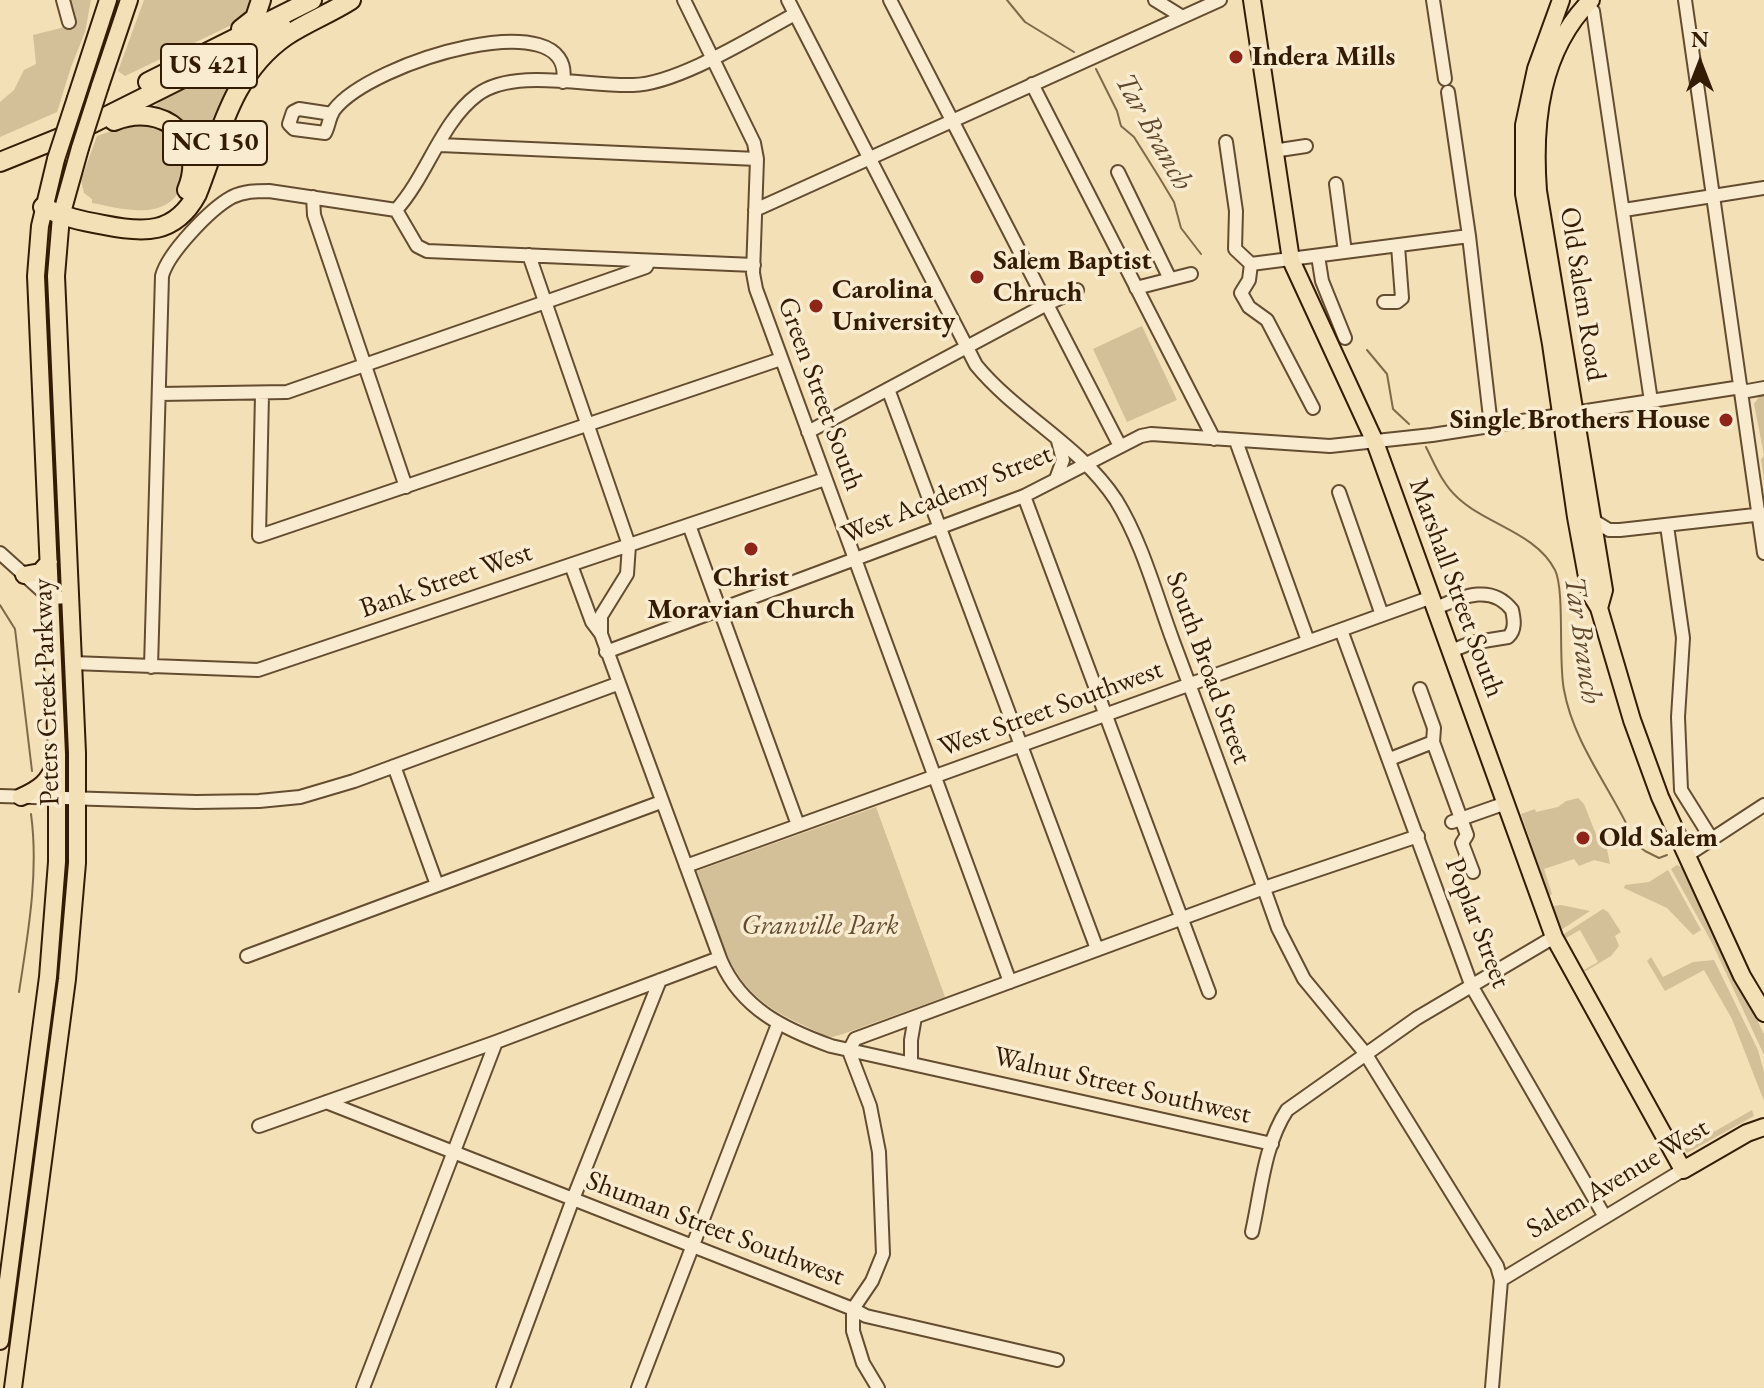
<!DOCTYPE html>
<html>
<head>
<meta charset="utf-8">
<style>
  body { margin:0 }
  #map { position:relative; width:1764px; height:1388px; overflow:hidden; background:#f4e0b6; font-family:"EB Garamond",serif }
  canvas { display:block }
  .north { position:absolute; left:1660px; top:24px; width:80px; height:80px; -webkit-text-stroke:6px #f8ebd0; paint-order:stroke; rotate:0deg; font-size:22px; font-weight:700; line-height:32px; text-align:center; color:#341b03 }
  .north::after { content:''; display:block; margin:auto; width:28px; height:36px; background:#341b03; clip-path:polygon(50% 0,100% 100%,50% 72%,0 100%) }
</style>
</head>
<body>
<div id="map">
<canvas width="1764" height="1388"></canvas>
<div class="north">N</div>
</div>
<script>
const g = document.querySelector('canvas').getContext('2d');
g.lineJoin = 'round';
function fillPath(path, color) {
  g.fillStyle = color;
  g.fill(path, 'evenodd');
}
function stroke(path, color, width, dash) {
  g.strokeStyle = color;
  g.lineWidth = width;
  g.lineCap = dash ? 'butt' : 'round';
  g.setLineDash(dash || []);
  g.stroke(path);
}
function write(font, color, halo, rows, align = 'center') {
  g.font = font + ' "EB Garamond",serif';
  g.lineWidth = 7;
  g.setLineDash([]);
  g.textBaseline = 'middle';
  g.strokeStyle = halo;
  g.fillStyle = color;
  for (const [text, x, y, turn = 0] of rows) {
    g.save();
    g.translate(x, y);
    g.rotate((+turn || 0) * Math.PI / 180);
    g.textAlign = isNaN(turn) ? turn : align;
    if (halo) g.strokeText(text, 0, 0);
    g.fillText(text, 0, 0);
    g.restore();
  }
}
fillPath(new Path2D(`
  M70,0h21l-6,32 -14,35 -14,45 -57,25v-35l14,-12 10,-20 12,-6 -3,-29 28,-7 12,-7z
  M144,0h110l-4,13 -8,7 -117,56 -7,-5z
  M253,52l5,3 -58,108c-2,-31 -19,-44 -45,-57l9,-8z
  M135,123l31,3 18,21c0,10 2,23 0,32 -12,45 -60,30 -92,24v-4l-8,-6 -3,-13 16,-44z
  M1142,326l35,74 -50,22 -34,-73z
  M1761,394h3v86l-3,-20 3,-5 -10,-51z
  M1578,798l6,6 15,38 8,7 3,15 -16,-4 -15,6 -5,-7 -30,10 8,25 -3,2 -28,-82 14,-5 1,3 22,-5 8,-6z
  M876,807l69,190 -102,37 -11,3 -9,-2c-20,-11 -43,-19 -60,-33 -39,-30 -50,-86 -66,-131z
  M1677,865l4,2 83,167v21l-52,-112 -41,-74z
  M1668,870l33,60 -8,5 -26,-27 -43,-20 1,-3 24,-3z
  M1561,905l29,6 -29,19 -8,-21v-3z
  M1603,909l5,3 13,20 -6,4 4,10 -8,10 -25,15h-4l16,-9 -18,-32 -14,8 15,28 -2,1 -15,-27v-6z
  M1651,957l12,20 30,-15 21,-2 44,90 6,22v29l-32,-82 -28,-49 -39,21 -18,-30z
  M1752,1110l2,6 -67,37 -3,-4z`), '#d3bf98');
stroke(new Path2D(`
  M1007,0l18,22 49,30
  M1096,69l21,42 4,15 13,11 25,40 15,25 7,26 20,26
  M1367,350l20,24 6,35 16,15
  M1426,447c9,18 17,38 32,51 29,27 78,35 97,72 10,20 3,92 9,120 9,50 42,92 64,137v11l17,13 14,7 8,-3
  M0,605l15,24 17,142
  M19,992c9,-58 20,-120 12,-178`), '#80694a', 2);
const minor = new Path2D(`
  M63,0l6,22
  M684,0l70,143 3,16 -4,114 3,16 254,693
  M788,0l188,365c41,50 104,80 140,135 26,42 40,95 57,141 36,96 71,191 105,287l26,51 61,74 132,213 4,14 -9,108
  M890,0l230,446
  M1155,0l26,16
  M1433,0l12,79
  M1685,0l79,553
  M1593,11l58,390
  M1032,84l182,355
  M1448,92l21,144 22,190
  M332,114l-33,-5 -6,3 -4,12 5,5 31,4c4,-7 4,-16 9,-23 37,-49 243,-110 229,-28
  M1226,142l10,69 -1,38 16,15
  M440,145l317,14
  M1273,151l33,-5
  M1118,172l52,107
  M1336,184l9,68
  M313,197l1,18 92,272
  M396,210c31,-34 45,-88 81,-115 37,-28 112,-8 156,-10 45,-1 121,-49 162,-71
  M755,210l465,-210
  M1624,210l140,-22
  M529,255l100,290 -2,29 -26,42v18l120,327c21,48 63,68 110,85l441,98
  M1318,256l4,25 23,57
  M1251,264l218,-28
  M1251,264l-2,16 -8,13 8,14 18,13 46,88
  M1136,288l55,-14
  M1384,302h13l5,-4 -4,-52
  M888,389l209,560
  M1742,392l22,-4
  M159,394l128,-2 359,-125 3,-6
  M262,394l-3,142 522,-177
  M808,432l239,-128 30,-14
  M1236,441l72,200
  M1056,479l7,-19 -5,-19
  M1339,492l43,123
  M1024,496l185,496
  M1591,519l18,11h11l144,-16
  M689,525l109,300
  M1667,526l16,112 -5,79 3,73 30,48
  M0,553l50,45 20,-1
  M571,565l21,57 9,12
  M1436,608c26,-11 55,-25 76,2 2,9 4,20 -4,27l-37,6 -20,8
  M1341,630l131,357 133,230
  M606,652l418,-156 117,-60 10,-2 179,12 102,-11 309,-48
  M73,663l185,7 567,-191
  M151,667l11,-391c6,-23 48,-67 70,-79 12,-6 24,-6 37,-6l127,19 21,36 10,5 327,14
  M1420,689l14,39 -1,14 34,93 -5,8 11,29
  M1390,759l43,-17
  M394,766l43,119
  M0,796l196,6 63,-1 41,-4 54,-16 263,-97
  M1452,822l54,-19
  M1686,856l78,-51
  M686,866l746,-269
  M247,956l414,-154
  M849,1051l6,-12 409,-151 154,-52
  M849,1051l21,55 9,46 4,102 -11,27 -19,28v22l10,32 15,25
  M911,1063v-23l4,-23
  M326,1102l527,207 13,7 191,44
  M259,1126l237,-84 223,-84
  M1252,1232c9,-40 12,-87 35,-122l130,-92 137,-81
  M1501,1280l182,-110
  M363,1388l133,-346
  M503,1388l70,-189 87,-219
  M638,1388l140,-364`);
const major = new Path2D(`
  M1252,0l39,260 84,182 179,495 129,233 64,-37 17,-6
  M1561,0l-25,69 -12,56v69l27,150 25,173 14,76 9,15 33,112 28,77 82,179 22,37
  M1591,0c-51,51 -58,123 -53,191l66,399 -5,18
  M100,86l29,-86
  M76,98l32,-98
  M24,575l16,-3 9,-10
  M21,797c18,-8 28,-15 34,-34
  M0,1341l48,-364 9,-115v-108l-21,-478 4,-50 16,-67
  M13,1388l54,-409 10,-116v-110l-21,-477 5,-60 19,-68`);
const highway = new Path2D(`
  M241,29l14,-11 6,-18
  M148,82l164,-82
  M114,121c49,-20 94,18 73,69
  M0,162l77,-31 206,-103
  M43,207c20,10 39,14 61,18 39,8 71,10 93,-31 23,-58 34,-120 89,-158 21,-14 45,-23 65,-36`);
stroke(minor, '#644c30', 16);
stroke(major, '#341b03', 20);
stroke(highway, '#341b03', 22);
stroke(minor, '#f8ebd0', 12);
stroke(major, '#f4e0b6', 16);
stroke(highway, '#f4e0b6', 18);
const majorBridge = new Path2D(`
  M80,148l20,-62
  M56,159l20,-61`);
stroke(majorBridge, '#341b03', 20, []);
stroke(majorBridge, '#f4e0b6', 16);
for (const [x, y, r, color] of [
  [1236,57,8,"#8f2418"],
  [977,277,8,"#8f2418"],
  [816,306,8,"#8f2418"],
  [1726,420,8,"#8f2418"],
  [751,549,8,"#8f2418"],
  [1583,838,8,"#8f2418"]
]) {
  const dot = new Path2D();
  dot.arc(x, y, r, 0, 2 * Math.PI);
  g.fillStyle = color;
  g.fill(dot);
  stroke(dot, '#f8ebd0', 3);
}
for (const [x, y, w] of [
  [209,66,96],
  [215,143,104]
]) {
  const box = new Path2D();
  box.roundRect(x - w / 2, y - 22, w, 44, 6);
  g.fillStyle = '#f8ebd0';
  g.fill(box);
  stroke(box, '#341b03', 2);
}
write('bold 26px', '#341b03', null, [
  ["US 421",209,66],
  ["NC 150",215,143]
]);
write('bold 28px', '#341b03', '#f8ebd0', [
  ["Indera Mills",1252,57],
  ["Salem Baptist",993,261],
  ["Chruch",993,293],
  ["Carolina",832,290],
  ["University",832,322],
  ["Single Brothers House",1710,420,"right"],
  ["Christ",751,578,"center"],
  ["Moravian Church",751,610,"center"],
  ["Old Salem",1599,838]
], 'left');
write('28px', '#341b03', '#f8ebd0', [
  ["Old Salem Road",1582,294,81],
  ["Green Street South",820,394,70],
  ["West Academy Street",947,495,-22],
  ["Bank Street West",446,581,-19],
  ["Marshall Street South",1456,588,70],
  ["South Broad Street",1208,668,70],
  ["Peters Creek Parkway",47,692,-92],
  ["West Street Southwest",1051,709,-20],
  ["Poplar Street",1477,923,69],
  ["Walnut Street Southwest",1122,1086,13],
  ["Salem Avenue West",1618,1179,-31],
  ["Shuman Street Southwest",715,1229,21]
]);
write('italic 28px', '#644c30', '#f8ebd0', [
  ["Granville Park",820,926]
]);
write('italic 30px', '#60482c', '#f8ebd0', [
  ["Tar Branch",1153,132,61],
  ["Tar Branch",1582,640,82]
]);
</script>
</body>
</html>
